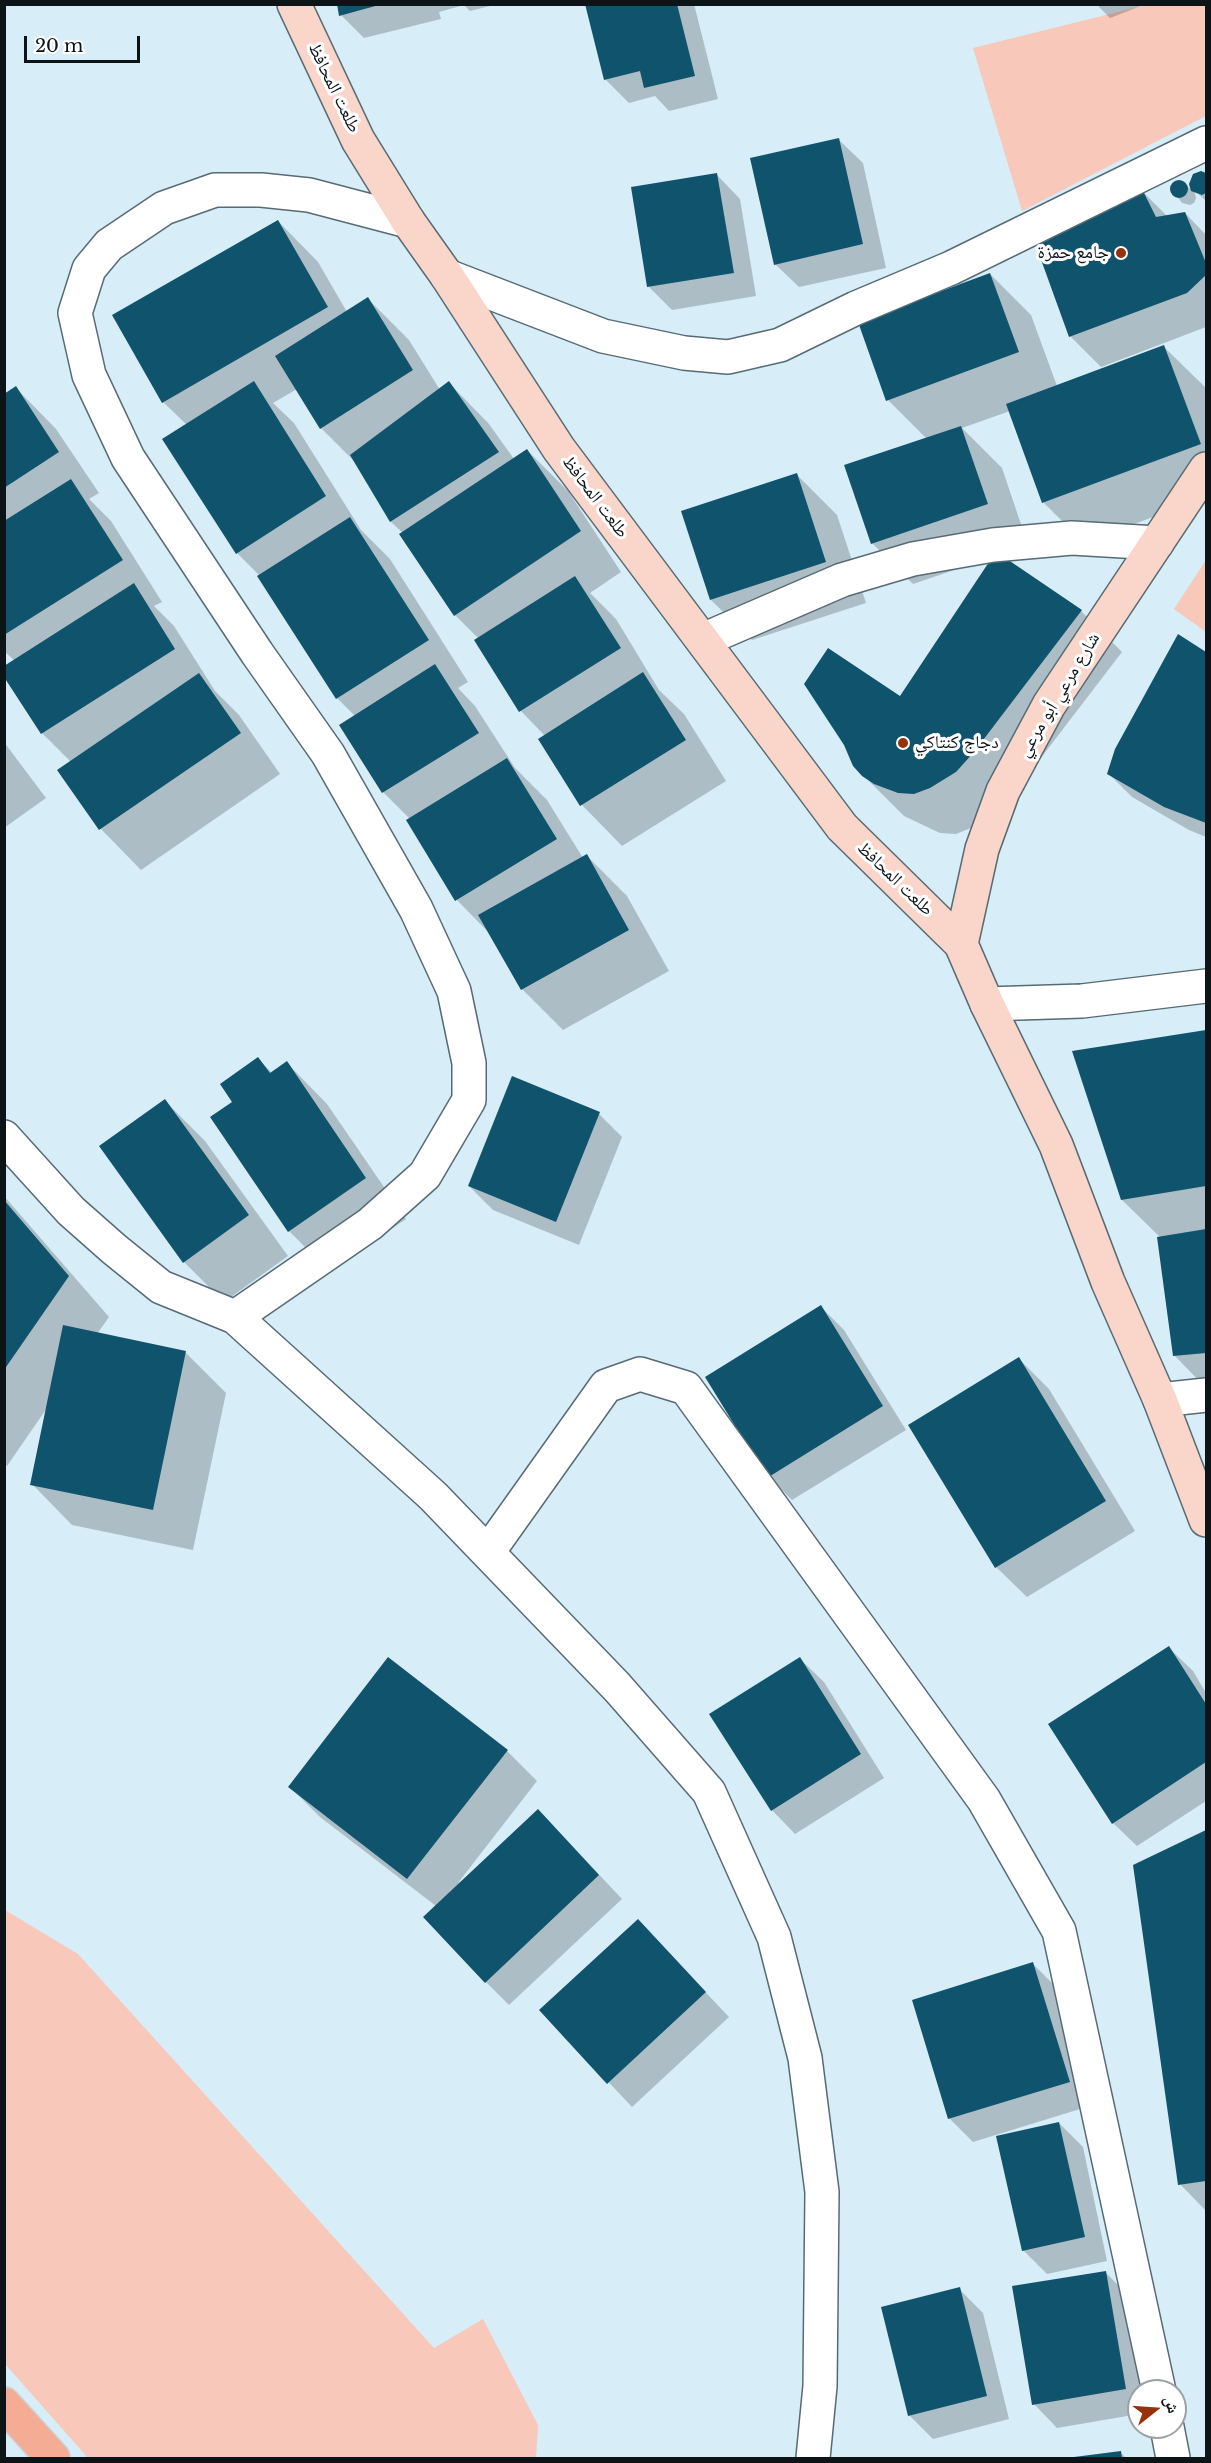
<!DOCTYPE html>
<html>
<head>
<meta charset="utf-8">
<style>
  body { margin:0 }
  #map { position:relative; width:1211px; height:2463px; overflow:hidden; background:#d7edf8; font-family:"Libre Baskerville","Noto Naskh Arabic",serif }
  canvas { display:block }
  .frame { position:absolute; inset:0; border:6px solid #0c1417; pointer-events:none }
  .north { position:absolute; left:1127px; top:2379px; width:60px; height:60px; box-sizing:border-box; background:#fff; border:2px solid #9ea1a2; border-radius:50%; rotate:73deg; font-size:16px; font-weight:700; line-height:24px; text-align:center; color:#0c1417 }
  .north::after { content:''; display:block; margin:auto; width:21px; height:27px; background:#97310d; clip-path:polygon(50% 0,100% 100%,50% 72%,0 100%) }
  .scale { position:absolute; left:24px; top:36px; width:116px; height:27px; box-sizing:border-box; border:3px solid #0c1417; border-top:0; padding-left:8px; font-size:18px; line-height:21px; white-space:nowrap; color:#0c1417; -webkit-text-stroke:4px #fff; paint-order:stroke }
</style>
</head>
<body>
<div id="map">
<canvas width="1211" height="2463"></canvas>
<div class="frame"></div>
<div class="north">ش</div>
<div class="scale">20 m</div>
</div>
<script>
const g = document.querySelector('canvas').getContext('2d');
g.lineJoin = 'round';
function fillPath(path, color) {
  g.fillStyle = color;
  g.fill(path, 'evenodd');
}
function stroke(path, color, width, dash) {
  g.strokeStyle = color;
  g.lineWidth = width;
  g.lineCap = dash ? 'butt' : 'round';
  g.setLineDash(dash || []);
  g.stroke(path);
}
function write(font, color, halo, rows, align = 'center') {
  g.font = font + ' "Libre Baskerville","Noto Naskh Arabic",serif';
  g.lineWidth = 6;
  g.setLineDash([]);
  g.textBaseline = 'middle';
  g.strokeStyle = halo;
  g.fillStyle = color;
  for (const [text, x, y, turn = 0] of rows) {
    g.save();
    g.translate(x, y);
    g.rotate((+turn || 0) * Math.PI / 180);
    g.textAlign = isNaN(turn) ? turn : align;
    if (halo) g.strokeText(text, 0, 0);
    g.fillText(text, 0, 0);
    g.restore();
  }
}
fillPath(new Path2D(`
  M1146,5h60v111l-184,95 -49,-163z
  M1206,560v72l-32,-23z
  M5,1910l73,44 356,394 49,-29 55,106 -2,33h-448l-83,-94z`), '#f8c8ba');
fillPath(new Path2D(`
  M338,4h160l-28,7 -6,-6 -25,7 2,7 -77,19 -23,-23z
  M587,4h107l24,95 -49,12 -14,-15 -26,7 -24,-24z
  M1096,4h50l-36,14z
  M839,140l24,23 23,105 -87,19 -24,-23z
  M1197,173l9,1v27l-12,-11 2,8 -2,5 -4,2 -8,-2 -10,-14 3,-6 5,-2 12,9z
  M717,175l23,24 16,97 -84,14 -24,-24z
  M1142,191l25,25 18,-3 21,22v92l-105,40 -31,-31z
  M278,221l40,41 29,50 21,-13 41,41 31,50 9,-7 40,41 25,35 13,-9 41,41 53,81 -31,21 26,26 43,71 25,24 42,67 -104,65 -40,-41 -42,-66 5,-3 -24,-25 -42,-72 -24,-24 -52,-82 -12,-11 -35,-59 -35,-35 -24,-39 -24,14 21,20 67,107 29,29 78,123 -10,6 17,18 40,62 32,32 36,58 3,-3 41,41 42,75 -106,59 -41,-41 -31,-54 -34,-35 -49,-80 2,-1 -26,-26 -43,-68 14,-9 -18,-18 -77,-122 -23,-23 -73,-113 23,-15 -24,-23z
  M990,274l41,41 26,71 107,-39 41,40 1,6v104l-122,46 -41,-41 -33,-91 -48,17 40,40 26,77 -115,39 -41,-41 55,-104 -39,-39z
  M16,388l40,41 43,64 -10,6 22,22 51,81 -8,4 20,20 41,65 24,24 41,59 -139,96 -40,-41 -41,-59 11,-8 -29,-29 -38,-58 11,-14 -11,-10v-255z
  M796,474l41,41 29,88 -114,37 -41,-40z
  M1081,611l41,41 -108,141 -18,19 -25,16 -15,6 -16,-1 -36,-17 -41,-41 37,-77z
  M1178,636l28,18v183l-17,-7 -57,-33 -24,-24z
  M4,742l42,56 -42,30z
  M1206,1032v356l-31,-32 -15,-119 -38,-37 -48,-148z
  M258,1059l14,14 15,-10 40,41 79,115 -77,52 -40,-40 -55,-129z
  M165,1101l40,40 83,115 -64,46 -40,-40z
  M599,1114l23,23 -43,108 -86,-35 -24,-24z
  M4,1196l105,121 -12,17 88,18 41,41 -33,157 -121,-25 -40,-41 15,-76 -40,58 -3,-3z
  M821,1307l23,23 62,100 -114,70 -23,-23z
  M1019,1359l30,30 86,142 -108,66 -31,-30z
  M1169,1648l24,23 13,22v108l-69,45 -24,-23z
  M800,1659l24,23 60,96 -89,56 -23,-24z
  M507,1751l30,30 -79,102 103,-49 61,65 -113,106 -23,-23 -50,-76 -116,-89 -30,-30z
  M1206,1832v379l-26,-27 -46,-318z
  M638,1921l91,96 -97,90 -91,-97z
  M1033,1964l24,24 36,117 -120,37 -24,-24z
  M1059,2123l24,24 24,114 -60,13 -24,-24z
  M1105,2272l24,24 16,95h-6v23l-82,14 -23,-24z
  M959,2289l24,24 26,106 -76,20 -24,-24z
  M1120,2452l6,6h-51z`), '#0003');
fillPath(new Path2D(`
  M337,4h42v1l-40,11z
  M585,4h92l18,72 -51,12 -4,-17 -36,9z
  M839,138l24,106 -89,21 -24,-107z
  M1201,171l5,2v20l-4,2 -11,-4 -2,-7 4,-10z
  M717,173l17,100 -87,14 -16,-100z
  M1170 189a9 9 0 1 1 18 0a9 9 0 1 1-18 0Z
  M1142,189l14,28 29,-5 21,51v12l-19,18 -118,44 -34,-94z
  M278,220l50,87 -166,96 -50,-88z
  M990,273l29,79 -133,49 -28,-79z
  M368,297l45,73 -93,59 -45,-73z
  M1164,345l37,99 -159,59 -36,-99z
  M254,381l72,115 -90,58 -74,-115z
  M449,381l50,71 -109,70 -40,-67z
  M16,386l43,66 -55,36v-94z
  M961,426l27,78 -117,40 -27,-79z
  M527,449l54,82 -127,85 -55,-82z
  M797,473l29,89 -116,38 -29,-89z
  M71,479l52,81 -119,75v-114z
  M350,517l79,123 -93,59 -79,-123z
  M998,553l84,57 -108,142 -18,20 -26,16 -16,6 -16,-1 -24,-9 -12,-8 -9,-10 -9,-21 -40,-61 24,-36 72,48 87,-131z
  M575,576l46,72 -102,64 -45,-72z
  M134,583l41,66 -134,85 -37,-57v-11z
  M1178,634l28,18v171l-42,-16 -57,-33 8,-25z
  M435,664l44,69 -97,60 -43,-68z
  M643,672l43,68 -106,66 -42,-67z
  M199,673l42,60 -142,97 -42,-60z
  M507,758l50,81 -102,62 -49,-81z
  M587,854l42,76 -108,60 -43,-75z
  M1206,1030v156l-85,14 -49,-149z
  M258,1057l12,16 17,-12 79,117 -78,54 -78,-115 22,-15 -12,-18z
  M512,1076l88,36 -44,110 -88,-36z
  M165,1099l84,116 -66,48 -84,-117z
  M4,1200l65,76 -65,94z
  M1206,1229v124l-33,3 -16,-119z
  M821,1305l62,101 -116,72 -62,-101z
  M63,1325l123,26 -33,159 -123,-25z
  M1019,1357l87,144 -111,67 -87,-143z
  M1169,1646l37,58v58l-94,62 -64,-100z
  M388,1657l120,93 -101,129 -119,-92z
  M800,1657l61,97 -90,57 -62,-97z
  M538,1809l61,66 -114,108 -62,-66z
  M1206,1830v351l-28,4 -45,-320z
  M638,1919l68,73 -99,92 -68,-74z
  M1033,1962l37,120 -122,37 -36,-119z
  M1059,2122l26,115 -63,14 -26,-115z
  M1106,2271l20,118 -94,16 -20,-119z
  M960,2287l27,109 -79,20 -27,-109z
  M1121,2451l1,7h-48v-1z`), '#0f536d');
const street = new Path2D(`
  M447,276l156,60 81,17 44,4 52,-12 76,-37 95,-40 255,-125
  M703,640l139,-60 71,-21 80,-14 79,-7 85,5
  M987,1004l95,-3 124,-15
  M4,1137l67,74 43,38 47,38 74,30 198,179 184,191 92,105 65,145 31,121 17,134 -2,194 -7,72
  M235,1317l135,-93 55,-49 44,-75v-37l-15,-72 -38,-82 -88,-155 -71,-101 -129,-195 -39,-83 -14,-62 14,-44 20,-24 55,-37 51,-18h46l48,5 99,26
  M1160,1400l46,-5
  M488,1552l118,-166 34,-12 46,14 298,412 75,131 100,460
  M1167,2427l6,31`);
const secondary = new Path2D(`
  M294,4l64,136 50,81 39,55 112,173 283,378 119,117 26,60 69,141 52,137 52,118 46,120
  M961,944l21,-95 21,-58 46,-86 157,-236`);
const primary = new Path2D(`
  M4,2404l49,54`);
stroke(street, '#586b74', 36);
stroke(secondary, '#586b74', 36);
stroke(primary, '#ced0d1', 36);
stroke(street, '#fff', 33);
stroke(secondary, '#fad5ca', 33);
stroke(primary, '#f5ac95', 33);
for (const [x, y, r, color] of [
  [1121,253,6,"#97310d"],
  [903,743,6,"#97310d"]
]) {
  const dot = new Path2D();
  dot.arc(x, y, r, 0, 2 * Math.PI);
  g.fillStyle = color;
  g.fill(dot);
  stroke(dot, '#fff', 2);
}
write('18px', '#0c1417', '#fff', [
  ["طلعت المحافظ",334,88,64],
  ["طلعت المحافظ",595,497,53],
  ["شارع مرعي أبو مرعي",1059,695,-59],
  ["طلعت المحافظ",895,879,44]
]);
write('18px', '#0c1417', '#fff', [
  ["جامع حمزة",1109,253],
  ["دجاج كنتاكي",915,743,"left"]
], 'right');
</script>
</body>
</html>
